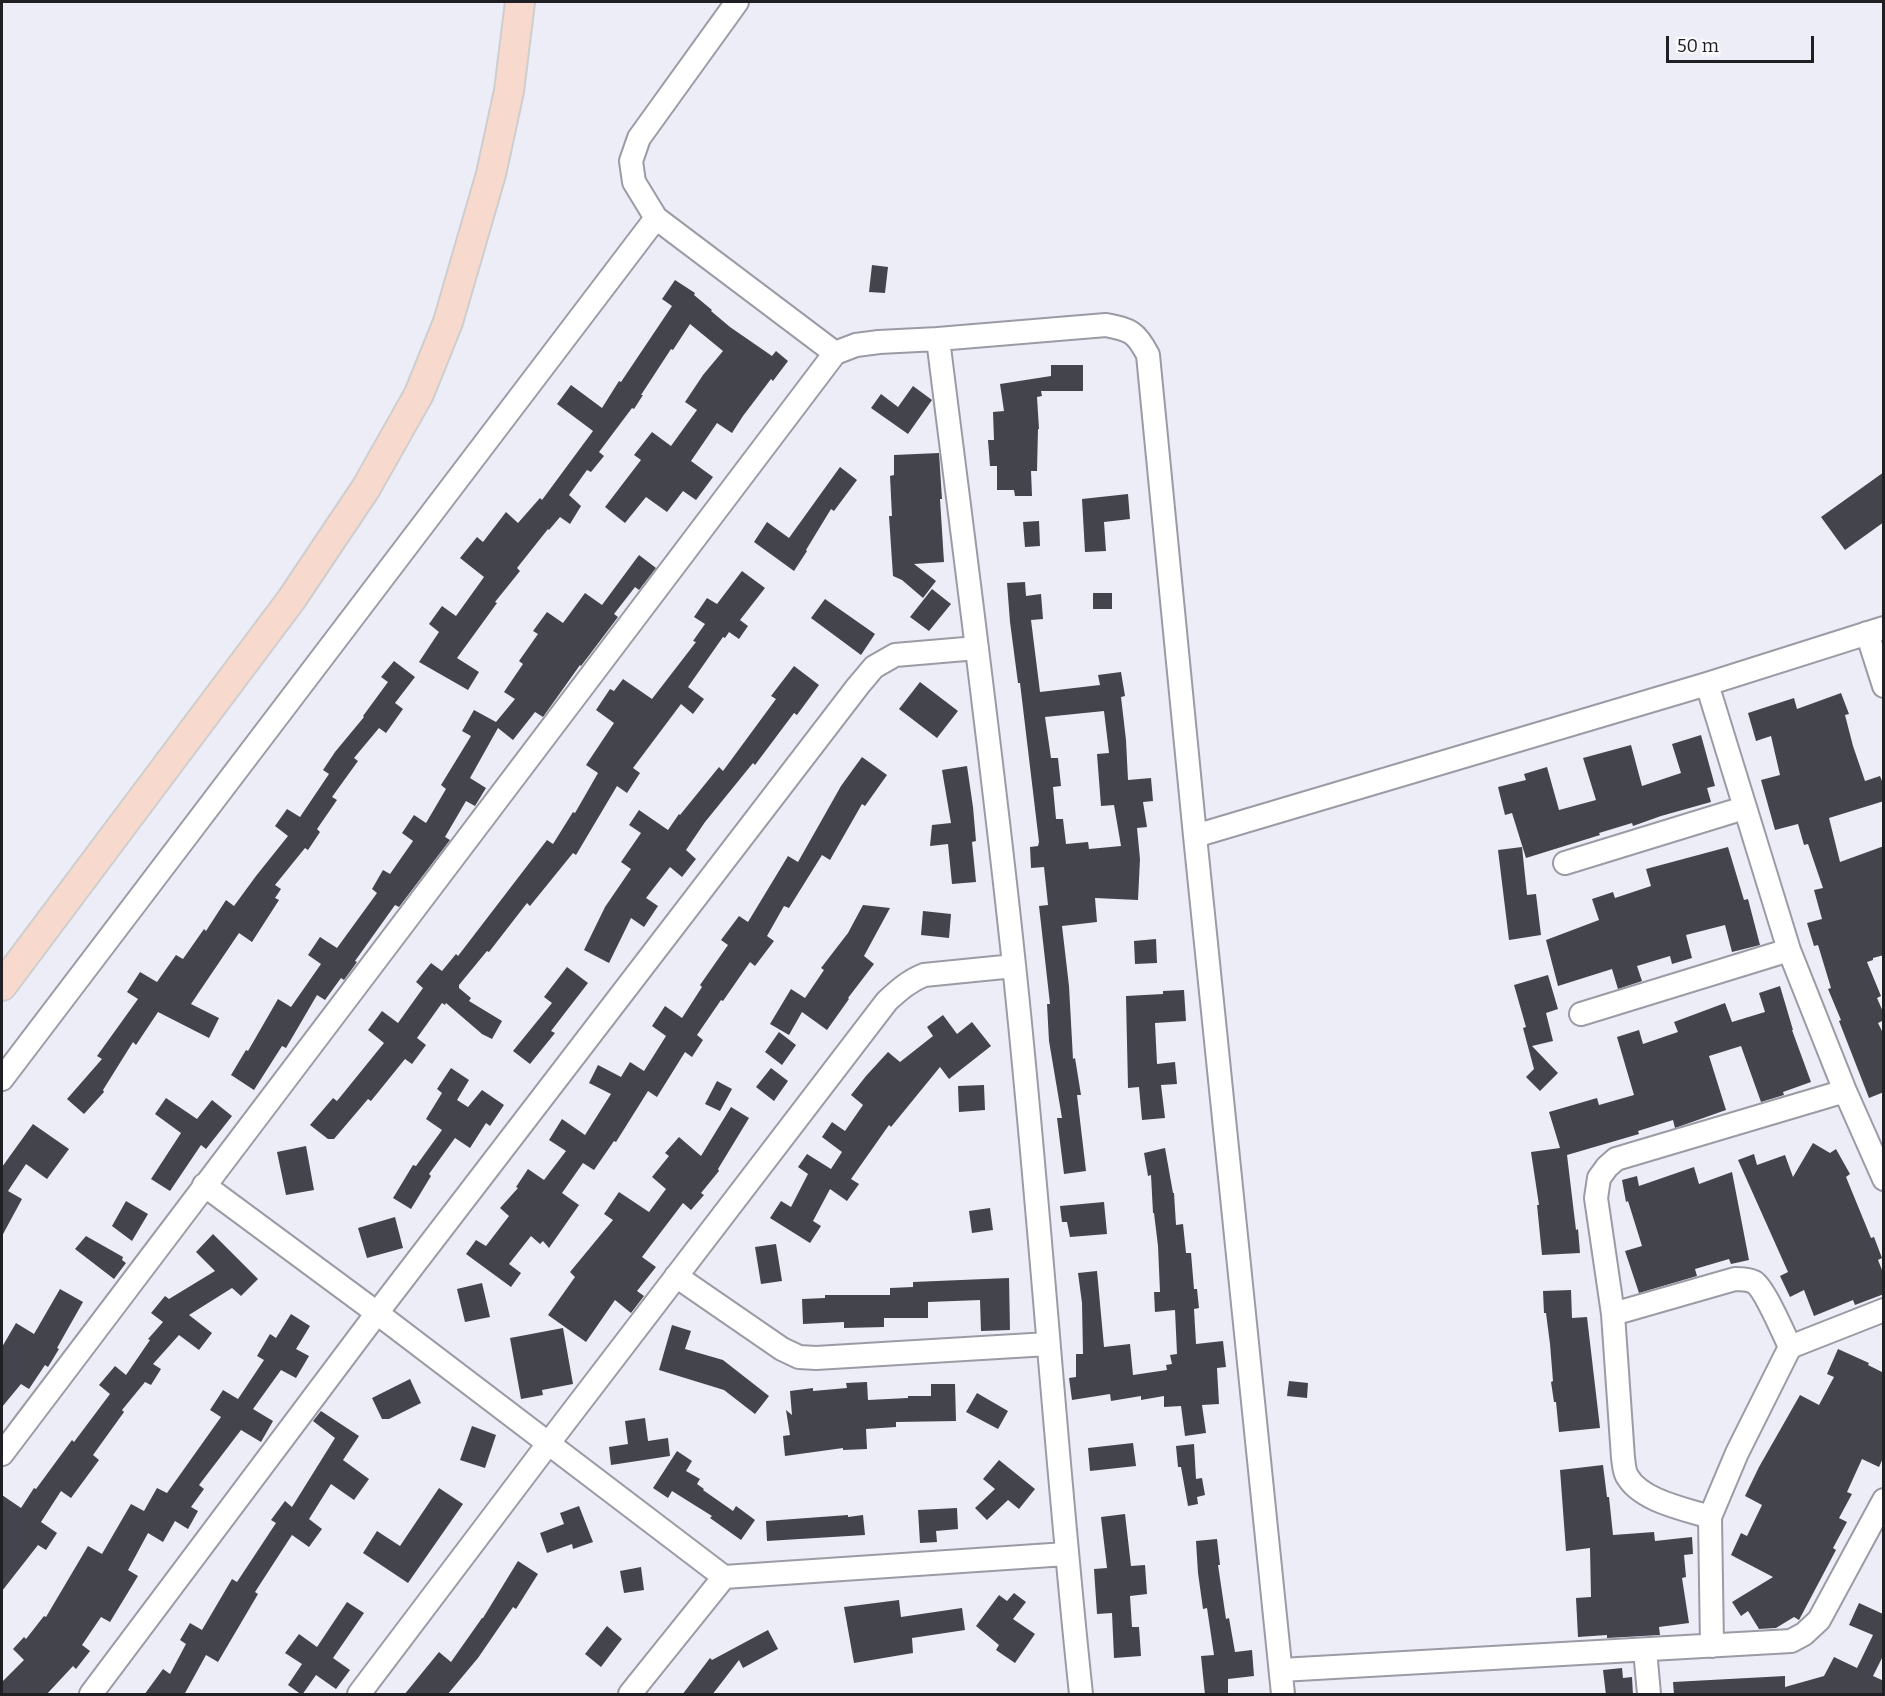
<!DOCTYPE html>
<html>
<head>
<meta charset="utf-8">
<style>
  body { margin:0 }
  #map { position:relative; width:1885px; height:1696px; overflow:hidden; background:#ededf7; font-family:Bitter,serif }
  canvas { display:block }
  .frame { position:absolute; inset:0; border:3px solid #202024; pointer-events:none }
  .scale { position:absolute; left:1666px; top:36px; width:148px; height:27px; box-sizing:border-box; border:3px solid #202024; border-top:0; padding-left:8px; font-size:18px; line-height:21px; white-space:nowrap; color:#202024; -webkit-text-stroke:4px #fbfbfd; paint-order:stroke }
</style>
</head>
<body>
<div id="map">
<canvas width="1885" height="1696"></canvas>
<div class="frame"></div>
<div class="scale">50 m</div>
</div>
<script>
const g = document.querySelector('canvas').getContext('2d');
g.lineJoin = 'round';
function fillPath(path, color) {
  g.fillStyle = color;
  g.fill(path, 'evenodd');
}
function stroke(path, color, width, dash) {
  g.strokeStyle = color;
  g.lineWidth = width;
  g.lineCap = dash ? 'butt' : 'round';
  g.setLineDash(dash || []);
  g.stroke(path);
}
fillPath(new Path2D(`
  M872,265l16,2 -3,26 -16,-1z
  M675,280l20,13 -1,2 18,15 -1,1 19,16 42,29 4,-5 12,10 -15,20 -2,-2 -28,37 -11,17 -15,-10 -26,38 22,16 -17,23 -13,-9 -16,21 -21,-15 -21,26 -20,-16 36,-47 -7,-5 18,-23 19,14 26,-36 -12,-8 18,-27 20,-24 -33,-27 -17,26 -2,-1 -30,46h2l-9,14 -2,-1 -33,44 5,4 -13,16 -4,-2 -18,25 12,11 -11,18 -10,-7 -11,13 -1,-1 -31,39 3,3 -25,31 2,1 -40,55 22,14 -11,18 -49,-28 20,-30 -10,-8 13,-18 14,10 28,-39 -24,-19 17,-21 6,5 23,-30 12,11 22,-25 2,2 51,-69 -36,-27 14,-19 31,23 17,-27 2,1 51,-76 -10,-7z
  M1051,365h32v26h-42l1,5 -5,1 2,32h-1l-1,42h-6l1,25h-17l-1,-6h-17v-24h-7l-2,-26h6l-1,-28 11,-1 -4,-27 51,-8z
  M913,386l19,14 -24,34 -37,-26 10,-14 17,13z
  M939,453l3,46h-2l4,63 -30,2 22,17 -13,17 -21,-18 -9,-4 -4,-60h3l-2,-40 4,-1v-20z
  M840,467l17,13 -23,31 -3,-2 -25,41 1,1 -13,20 -40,-29 13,-20 22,16z
  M1884,472v50l-39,28 -24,-33z
  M1128,494l2,25 -26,3 2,29 -21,1 -3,-53z
  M1039,521l1,25 -15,1 -2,-25z
  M639,555l17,13 -17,22 -4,-3 -21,27 4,3 -37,49 -1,-1 -37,52 -8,-5 -22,28 -15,-12 -28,50 16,10 -11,18 -9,-5 -21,36 5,3 -51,67 -4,-2 -40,56 2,1 -13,18 -3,-2 -16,22 -8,-5 -31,53 -4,-2 -28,44 -23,-15 15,-25 2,1 30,-52 13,8 30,-43 -13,-9 12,-18 17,11 40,-55 -5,-4 11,-19 7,4 23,-33 -11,-8 12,-18 12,8 20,-34 -5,-4 30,-49 -9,-5 12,-21 22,12 19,-23 -11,-7 19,-28 -4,-3 19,-27 -5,-3 14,-19 16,11 22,-30 17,12z
  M742,571l23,17 -25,32 8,6 -9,13 -10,-7 -4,6 -2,-1 -35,50 16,12 -11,15 -12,-10 -48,64 7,5 -13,20 -10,-7 -41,69 -3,-2 -43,53 -3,-3 -38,49 -2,-1 -28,34v3l12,10 -2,3 33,20 -10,18 -10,-5 -36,-31 -1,2 -3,-2 -25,35 9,7 -14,19 -7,-5 -34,42 -3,-2 -34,40h-6l-18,-14 23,-27 4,3 47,-58 -16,-13 14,-19 16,12 25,-35 -7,-6 15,-19 11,8 14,-17 2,2 89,-116 6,4 20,-32 2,1 23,-40 -12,-8 28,-42 -18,-13 14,-21 4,2 9,-12 29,20 44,-57 -3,-1 12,-17 -11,-7 13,-19 10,6z
  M1025,582l1,14 15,-2 2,25 -12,1 9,72 60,-7 -2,-10 23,-3 4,24 -4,1 5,43 2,40 23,-2 2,23 -10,1 4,25 -10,1 3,31 -2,41 -43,-2 2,24 -35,4 7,60 4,73 2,-1 6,37h-4l9,76 -22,3 -7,-56h5l-13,-77 -2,-37h3l-11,-98 9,-1 -4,-38 -13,1 -1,-21 8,-1 1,-4 -19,-159h-2l-8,-61 -3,-39zM1104,711l5,42 -12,1 4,52 13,-1 7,41 -32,3 -1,-7 -22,2 -3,-25h-7l-3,-32 8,-1 -3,-28h-7l-6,-41z
  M932,589l19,15 -22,27 -19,-14z
  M1093,593h19v16h-19z
  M825,599l50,35 -14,21 -50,-37z
  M394,661l21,16 -20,26 8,6 -17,24 -7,-5 -25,30 4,3 -26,36 5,3 -20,29 3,3 -12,18 -3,-2 -30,37 6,4 -6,9 4,2 -27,42 -13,-9 -48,71 28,14 -10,20 -51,-26 -22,33 -3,-3 -30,48 1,2 -20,22 -17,-15 35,-40 -5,-3 41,-57 -11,-7 13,-20 17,10 19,-27 7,4 21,-30 2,2 20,-31 8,6 22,-30 32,-40 -13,-10 12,-17 13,8 29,-43 -6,-4 12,-18 29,-35 -1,-1 25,-34 -7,-5z
  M794,666l25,19 -22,30 -3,-2 -39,52 -2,-2 -48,59 -19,28 10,9 -14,18 -12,-10 -24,31 12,8 -14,21 -13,-9 -22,45 -25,-13 21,-43 26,-38 -10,-7 20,-29 -12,-8 10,-15 29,20 11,-16 1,1 39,-48 4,4 53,-72 -5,-3z
  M920,682l38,29 -21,27 -38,-29z
  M1841,693l8,21 -4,1 8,31 12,35 15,-5 4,10v15l-55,17 11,44 44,-16v109l-11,3v2l-6,2 14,34 -4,2 7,16v6l-6,3 6,12v57l-15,6 -30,-77 2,-1 -13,-31 3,-1 -13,-43 -4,1 -7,-23 15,-4 -8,-29 9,-2 -15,-44 -4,1 -6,-21 -23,6 -14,-50 19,-5 -9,-39 -15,5 -8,-28 46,-15 3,11z
  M1701,735l14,51 -8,2 4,14 -50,14 -28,10 -1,-3 -33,10 1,2 -74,23 -14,-45 -7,2 -7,-28 28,-7 -2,-6 23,-7 12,43 37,-10 -13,-42 48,-13 11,41 39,-13 -9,-29z
  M862,757l25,18 -22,31 -3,-2 -32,56 -8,-5 -33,53 -5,-2 -17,30 7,5 -19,25 -5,-4 -27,39 -2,-1 -24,35 6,5 -11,17 -7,-5 -28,45 -9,-6 -32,51 -2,-1 -20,29 -11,-7 -21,30 17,12 -30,43 -6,-7 -3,3 -9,-8 -22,28 12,9 -10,14 -45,-33 10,-14 10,6 23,-30 -9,-8 18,-20 -2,-1 12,-18 16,11 22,-29 -17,-11 13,-21 23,16 26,-41 -22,-11 9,-18 23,12 9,-15 14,9 22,-35 -14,-10 13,-20 17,12 20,-31 -2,-2 28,-40 -7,-5 18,-24 9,6 40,-66 10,6 43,-76z
  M967,766l6,41 3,34 -4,1 4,40 -24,2 -4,-40 -18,2 2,-21 19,-2 -9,-53z
  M1522,847l5,48 9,-1 5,41 -32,5 -11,-90z
  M1728,847l16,53 4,-1 12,46 -28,7 -7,-27 -39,10 6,23 -20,6 -2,-8 -33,10 5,15 -24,8 -6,-20 -54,17 -12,-46 53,-20 -7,-21 21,-7 2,6 36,-12 -5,-17z
  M863,905l27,3 -26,48 10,8 -26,34 1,1 -22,31 -25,-18 -13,23 -19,-11 21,-35 14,9 19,-28 -3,-2 27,-35z
  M923,911l28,3 -2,24 -28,-3z
  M1156,939l1,24 -22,1 -1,-23z
  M567,967l21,16 -37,48 4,2 -25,31 -17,-13 39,-48 -8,-6z
  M1548,975l10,34 -12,4 7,28 -21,5 26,27 -18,18 -14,-14 8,-8 -11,-41 3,-1 -12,-42z
  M1780,986l13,44h-1l19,52 -28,10 1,3 -23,7 -20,-56 -32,10 17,54 -51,18 -2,-8 -35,11 1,3 -72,21 9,75 2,-1 2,24 -38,2 -5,-50h2l-8,-53 29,-4 -11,-36 48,-14 2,7 35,-10 -17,-58 22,-7 4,14 35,-12 -4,-10 51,-19 7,19 33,-10 -6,-19z
  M1184,990l2,31 -31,2 2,41 18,-2 2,22 -16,1 4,33 -23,2 -3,-33 -11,1 -2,-92 37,-2v-3z
  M943,1015l14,19 15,-12 19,24 -42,33 -9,-12 -49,60 -2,-2 -38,54 8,5 -12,17 -17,-12 -17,32 8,5 -11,17 -40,-25 11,-17 10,6 17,-33 -10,-7 9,-13 24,15 11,-17 -20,-15 10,-15 13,9 18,-26 -12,-10 15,-19 22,-24 12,10 33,-26 -6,-9z
  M779,1032l17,13 -14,20 -17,-13z
  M451,1068l18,12 -12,20 11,7 14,-17 22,15 -14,21 -4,-3 -16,25 -15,-10 -26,36 2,2 -20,33 -18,-11 20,-33 3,1 26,-36 -16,-11 16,-26 -5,-4z
  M771,1068l17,13 -14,20 -18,-14z
  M717,1081l15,8 -12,22 -15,-7z
  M984,1085l1,25 -26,2 -1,-26z
  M166,1098l31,21 15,-19 20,16 -26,33 -5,-4 -31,46 -19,-12 30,-46 -26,-19z
  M731,1107l18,11 -31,51 1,2 -18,22 3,2 -13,15 -8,-7 -41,54 14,10 -19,24 7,5 -13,17 -16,-13 -29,42 -38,-27 27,-38 -5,-5 43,-52 -9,-6 15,-22 30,20 17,-23 -14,-12 17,-21 -4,-3 14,-16 22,19z
  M33,1124l36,25 -22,30 -21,-15 -18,27 14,8 -20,37v-69z
  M1813,1143l17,10 6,-4 14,25 -4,3 25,61 3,-1 8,21 -4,2 6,15v19l-29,11 -2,-5 -39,16 -10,-26 -14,7 -10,-21 8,-4 -50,-112 16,-6 3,11 28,-10 8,22z
  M306,1146l8,44 -28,5 -9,-43z
  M1165,1148l8,45h1l2,32 7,-1 3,29h5l3,36h3l2,19 -5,1 2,35 27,-3 3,26 -9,1 2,36 -17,1 4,28 -21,3 -4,-30 -17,1v-11l-23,4v-4l-30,5 -1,-7 -38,6 -3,-22 7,-1v-23h7l-1,-51 -4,-30 19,-2 7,76 26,-3 3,31 34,-5 -1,-5 6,-1 -2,-9 7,-1 -2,-44 -20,2 -1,-20h6l-2,-46 -4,-33h-1l-2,-38 -3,1 -4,-23z
  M1694,1167l5,17 33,-12 17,88 -18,4 -2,-5 -34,10 2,7 -58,17 -14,-42 17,-5 -14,-45 -2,1 -4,-22 15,-4 2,10z
  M126,1201l22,13 -16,27 -20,-15z
  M1104,1202l3,32 -37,3 -3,-15h-5l-2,-16z
  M990,1208l3,22 -21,3 -3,-22z
  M395,1217l8,31 -36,10 -9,-30z
  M213,1234l45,45 -17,17 -9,-8 -43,27 23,18 -13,17 -20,-15 -26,29 8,5 -10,16 -6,-3 -23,28 2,2 -31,43 6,5 -28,38 -10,-7 -20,31 16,11 -11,17 -8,-5 -36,46v-96l19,13 13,-20 2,1 36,-49 2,2 36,-48 -11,-9 16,-19 11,9 24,-35 -2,-1 15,-17 -12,-9 14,-17 4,3 46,-28 -19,-19z
  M86,1236l37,21 -1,3 4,3 -12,16 -39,-30z
  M776,1244l6,37 -21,3 -6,-37z
  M1009,1278l1,52 -29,1 -1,-31 -52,2v16h-44v9l-40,1v-6l-41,2 -1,-25 23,-1v-3h65v-7l23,-1v-5z
  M482,1283l8,34 -25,5 -8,-33z
  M60,1289l23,13 -26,46 2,1 -11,18 -3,-2 -16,24 -8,-5 -19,23v-60l14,-24 18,11z
  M1571,1290l1,28 15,-1 13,111 -41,4 -3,-30h-2l-3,-20 2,-1 -3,-37 -4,-31h-2l-1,-22z
  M291,1314l19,12 -14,23 13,7 -13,22 -15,-8 -28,39 20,12 -12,21 -20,-12 -42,55 5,4 -13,18 7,4 -10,18 -13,-8 -12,21 -15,-9 -20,37 10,6 -28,46 -9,-5 -19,28 8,6 -14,18 -3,-3 -27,29h-44v-13l22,-22 -11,-11 11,-12 2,2 18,-23 2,1 42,-71 14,8 29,-50 13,7 13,-23 10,5 54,-76 -11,-7 13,-20 15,9 26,-39 -7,-4 13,-22 6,4z
  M672,1325l19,6 -6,18 38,11 46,36 -14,18 -31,-24 -65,-20z
  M563,1328l10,56 -31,6 1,5 -22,4 -11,-61z
  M1838,1349l31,14 -1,2 16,8v83l-5,11 -17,-8 -15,33 5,2 -13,24 8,4 -14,26 3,2 -37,70 -5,-3 -18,11 -17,1 -11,-18 -7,5 -9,-14 41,-25 -42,-22 10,-22 6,3 15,-31 -17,-9 14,-29 41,-72 19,10 15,-28 -7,-3z
  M410,1379l11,24 -32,16h-7l-10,-21z
  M1289,1381l19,2 -1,15 -20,-2z
  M867,1382l1,18 40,-2v-2h23v-12h24l1,37 -60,1v5l-30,2 1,20 -24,1v-2l-58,8 -2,-20 7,-1 -4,-25 6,5 -2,-24 23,-3v3l34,-3 -1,-5z
  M977,1393l31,18 -10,18 -32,-17z
  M321,1411l38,25 -16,24 26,19 -15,21 -23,-16 -22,35 13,10 -13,18 -17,-12 -37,57 3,2 -40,68 -12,-7 -22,40h-40l19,-26 7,5 16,-30 -6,-4 10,-17 12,7 30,-51 5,3 39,-59 -5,-3 14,-19 7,6 43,-69 -22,-17z
  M645,1418l3,23 20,-3 2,18 -59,9 -2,-18 19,-3 -3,-23z
  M472,1426l24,9 -11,33 -25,-8z
  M1133,1443l3,23 -46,5 -2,-23z
  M1194,1444l2,35 6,-1 3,17 -8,2 1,7 -10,2 -7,-39h-3l-2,-21z
  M677,1451l15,10 -6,10 14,8 -3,5 7,5 -1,1 30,21 3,-5 19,14 -14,20 -31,-22 2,-2 -40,-25 -4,7 -15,-10z
  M999,1460l36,29 -16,20 -11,-9 -21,20 -12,-12 20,-19 -12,-10z
  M1603,1465l4,32h2l4,38 41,-3 1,9 37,-4 1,17 -9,1 2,22 -4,1 7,45 -30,4 1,8 -53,3v-3l-29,2 -2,-39 15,-1 -1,-49 -24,3 -6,-81z
  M439,1488l24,16 -55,79 -45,-30 14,-22 23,15z
  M579,1506l14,36 -20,7 -1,-5 -25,9 -7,-20 24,-9 -4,-11z
  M957,1508l1,21 -22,2 1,11 -17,1 -2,-33z
  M1125,1514l6,52 14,-1 2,29 -17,2 2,31h7l2,29 -27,2 -2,-45 -15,1 -3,-45 13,-1 -6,-51z
  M848,1515v2l15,-2 2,20 -98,6 -1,-20z
  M1217,1539l3,26h-2l8,54 3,-1 6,34 17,-2 2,26 -26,3v16h-23l-4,-39 13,-1 -7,-47 -4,1 -5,-36 -2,-32z
  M518,1561l20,13 -22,35 -3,-2 -35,51 -31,37h-43l35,-43 12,10 31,-44h1z
  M641,1567l3,23 -20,3 -4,-22z
  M1014,1593l12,9 -13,17 22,15 -20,29 -19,-13 3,-5 -23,-19 23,-31 8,6z
  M899,1600l2,17 61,-9 3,22 -53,8 1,15 -59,10 -10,-56z
  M347,1602l17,11 -31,45 17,12 -14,19 -20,-14 -14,20 -14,-10 14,-21 -17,-11 14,-19 18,13z
  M1859,1603l24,11 1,-1v41l-11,22 11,5v14h-210l-1,-13 112,-6v11l39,-11 10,-19 23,11 16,-33 -24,-10z
  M607,1626l15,13 -21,28 -16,-13z
  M768,1630l10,19 -35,19 -4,-8 -27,35h-30l28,-37 2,2z
  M1622,1668l1,10 9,-1 1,18h-27l-3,-25z`), '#44444c');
const minor = new Path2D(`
  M737,2l-98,136 -8,23 3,21 22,36 179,135
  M938,339c26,209 54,417 76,626 26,243 41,487 67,729
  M1867,633l17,53
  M1707,684l82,266 56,141 39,88
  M1195,836l512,-152 177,-56
  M1565,863l179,-55
  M1581,1014l208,-64
  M2,1079l654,-861
  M204,1185l173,128 347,264 342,-23
  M676,1276l106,73 17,8 17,1 232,-14
  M1613,1314l122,-35c6,0 13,0 19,3 10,6 30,52 36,65
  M2,1454l833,-1101 21,-8 23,-3 59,-3 168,-14c25,5 30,7 42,30l47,481 88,858
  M1710,1517c-25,-8 -69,-16 -83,-41 -3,-5 -3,-12 -4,-18l-10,-144 -17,-116 3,-20 8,-11 9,-8 229,-68
  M1712,1646l-2,-129 27,-64 53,-106 94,-37
  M1645,1650l4,44
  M1281,1670l510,-29 13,-7 15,-14 65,-120
  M91,1694l286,-381 481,-627 16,-19 21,-12 82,-7
  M359,1694l189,-250 339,-443c12,-11 22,-20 37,-26l90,-9
  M630,1694l94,-117`);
const major = new Path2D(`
  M2,986l289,-386 75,-112 53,-94 29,-72 43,-148 18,-83 11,-89`);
stroke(minor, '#9a9ba4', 26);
stroke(major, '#cececf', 32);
stroke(minor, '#fff', 22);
stroke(major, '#f7d9cd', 28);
</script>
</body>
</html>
